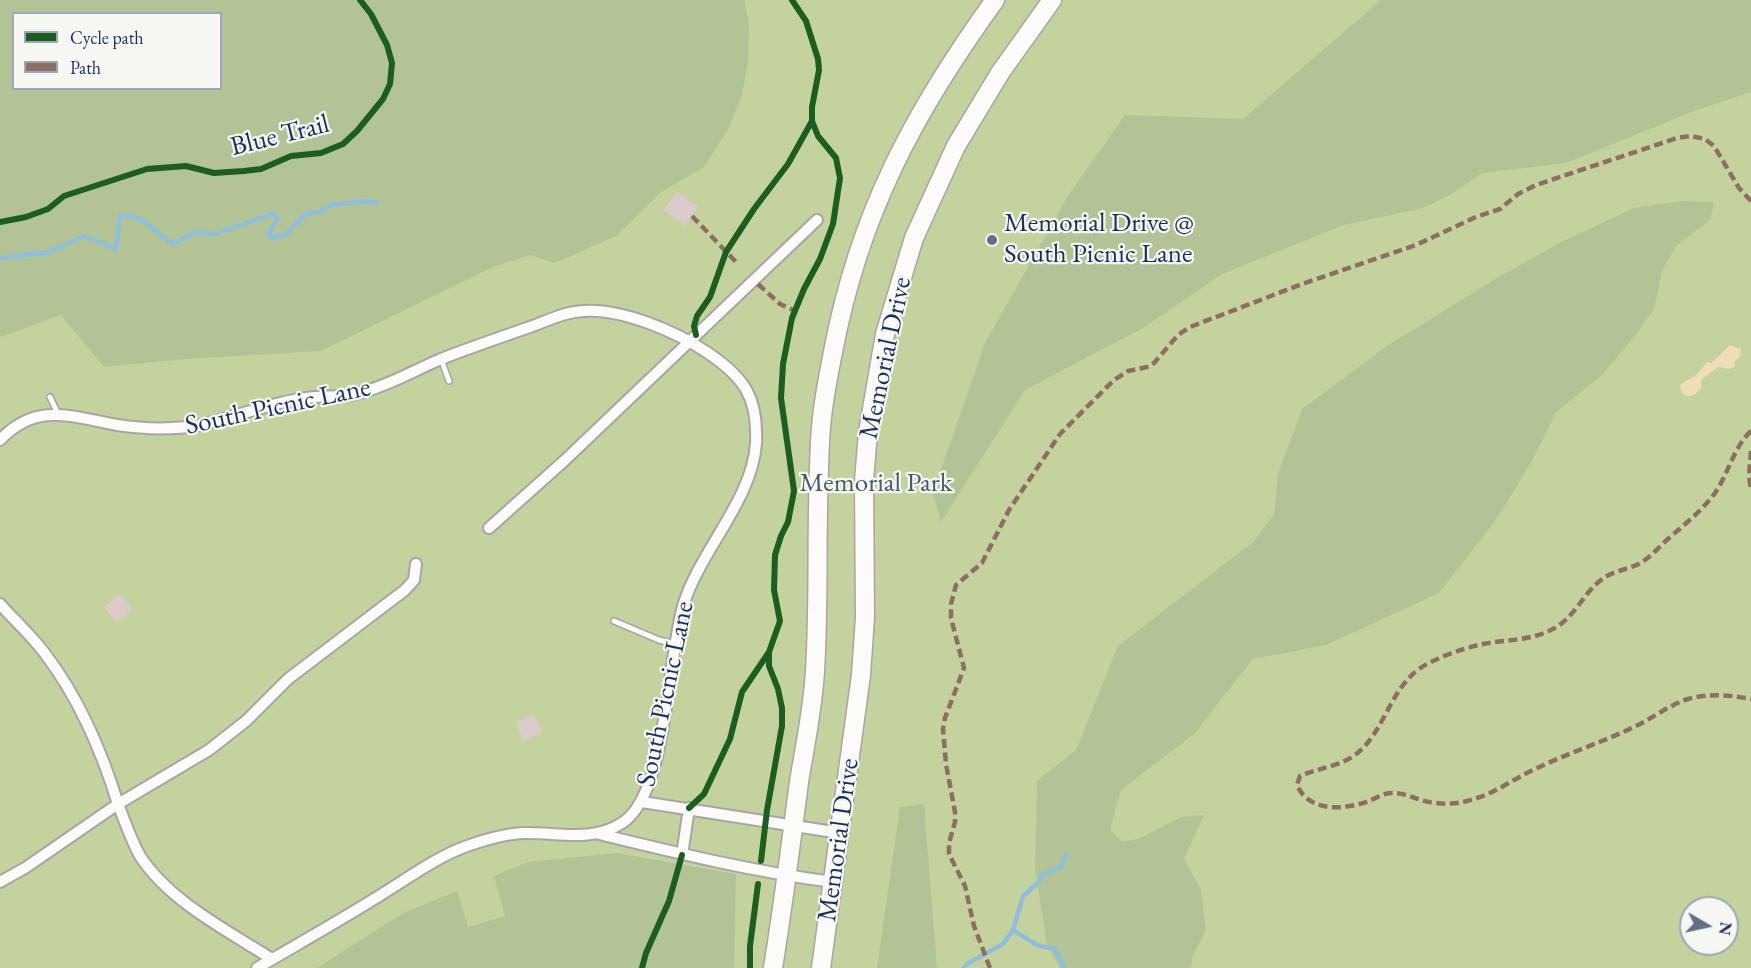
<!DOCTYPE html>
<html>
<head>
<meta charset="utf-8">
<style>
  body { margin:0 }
  #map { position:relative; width:1751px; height:968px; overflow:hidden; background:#ebe3d6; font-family:"EB Garamond",serif }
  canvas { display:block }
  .legend { position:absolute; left:12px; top:12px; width:210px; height:78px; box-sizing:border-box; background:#f6f6f2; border:2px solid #9ea6b7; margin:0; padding:8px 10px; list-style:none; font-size:18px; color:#1b2f5e }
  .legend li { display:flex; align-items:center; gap:12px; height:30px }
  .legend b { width:30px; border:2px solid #9ea6b7 }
  .north { position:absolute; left:1679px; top:896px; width:60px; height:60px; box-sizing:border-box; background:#f6f6f2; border:2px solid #9ea6b7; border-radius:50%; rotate:99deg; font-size:16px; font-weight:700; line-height:24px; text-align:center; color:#1b2f5e }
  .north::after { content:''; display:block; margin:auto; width:21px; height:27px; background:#646e88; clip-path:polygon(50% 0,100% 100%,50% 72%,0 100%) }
</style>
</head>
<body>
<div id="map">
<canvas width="1751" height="968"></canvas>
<ul class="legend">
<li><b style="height:8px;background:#1b5e20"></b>Cycle path</li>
<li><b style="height:8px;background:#8d6e63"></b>Path</li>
</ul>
<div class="north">N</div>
</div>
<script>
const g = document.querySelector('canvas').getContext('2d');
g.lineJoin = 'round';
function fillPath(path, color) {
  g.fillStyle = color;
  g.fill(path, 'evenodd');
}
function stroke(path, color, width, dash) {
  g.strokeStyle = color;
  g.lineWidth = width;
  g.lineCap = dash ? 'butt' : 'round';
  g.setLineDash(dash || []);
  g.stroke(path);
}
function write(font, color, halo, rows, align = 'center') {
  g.font = font + ' "EB Garamond",serif';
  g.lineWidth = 4.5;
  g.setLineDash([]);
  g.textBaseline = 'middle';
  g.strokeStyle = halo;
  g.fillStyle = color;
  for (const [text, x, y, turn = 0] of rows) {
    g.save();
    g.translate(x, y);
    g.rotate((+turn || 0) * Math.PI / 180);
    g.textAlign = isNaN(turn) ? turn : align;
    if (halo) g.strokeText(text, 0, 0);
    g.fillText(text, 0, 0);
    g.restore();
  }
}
fillPath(new Path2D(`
  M0,0h1751v968h-1751zM14,14h206v74h-206zM1691,908h36v36h-36z`), '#c4d39d');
fillPath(new Path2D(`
  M0,0h744l5,24 -1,39 -6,31 -13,34 -25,39 -44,26 -44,43 -61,27 -25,-8 -37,12 -172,84 -135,8 -82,8 -43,-52 -61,22zM14,14h206v74h-206z
  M1381,0h370v92l-57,19 -128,52 -84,10 -32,22 -27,13 -79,17 -122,49 -79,54 -118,62 -84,132 -8,-29 52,-150 83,-147 57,-81 118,4z
  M1683,201l31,1 -4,18 -34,26 -14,25 -8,38 -17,24 -34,41 -47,38 -23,47 -35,58 -59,76 -113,52 -73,14 -59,75 -73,56 -11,39 12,13 16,-3 43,-22 23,-2 -20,44 17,31 5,40 -14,27 -1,11h-131l-13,-23 -12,-76 2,-88 39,-31 42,-104 135,-104 21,-27 4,-41 24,-65 85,-63 105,-65 71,-40 71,-33z
  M924,804l13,164h-60l23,-161z
  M616,853l120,21 -2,94h-417l86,-55 54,-22 11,36 37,-11 -11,-40 34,-14z`), '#b2c496');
fillPath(new Path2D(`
  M1729,346h4l8,3 -1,8 -6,5 1,4 -5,3 -12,-2 -17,13v8c-5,7 -12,11 -19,5l-2,-6 2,-4 13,-7 12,-14 4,1z`), '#eddeb7');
stroke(new Path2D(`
  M0,258l49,-6 35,-16 32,13 4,-34 19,3 34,26 22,-12 20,2 60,-21 2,7 -8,13 2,5 14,-3 20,-20 16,-4 9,-6 38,-4 9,2
  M1013,930l10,-34 16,-14 3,-7 19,-8 5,-13
  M964,968l3,-4 36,-20 10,-14 24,15 17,4 11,19`), '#8fbedc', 4.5);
fillPath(new Path2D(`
  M677,192l21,15 -13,19 -21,-16z
  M120,594l12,16 -16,12 -12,-15z
  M534,715l8,18 -19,8 -7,-19z`), '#dccbcd');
const service = new Path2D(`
  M441,359l8,22
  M50,397l8,17
  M614,621l45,19 16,4`);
const minor = new Path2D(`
  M0,440c37,-39 72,-23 117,-15 27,4 56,5 83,0 36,-8 69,-22 106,-27 16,-3 33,0 50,-4 29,-7 57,-23 85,-35 28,-11 57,-21 86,-31 18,-6 36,-16 56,-17 39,-3 94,21 125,42 37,25 50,45 48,90 -3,55 -55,107 -72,160 -17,52 -16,191 -62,220 -31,20 -65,9 -99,10 -19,1 -39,7 -56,13 -31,11 -60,33 -88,50 -40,25 -81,48 -122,72
  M489,528l75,-67 253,-241
  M0,604c15,17 33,33 46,51 34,45 56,97 72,149l-93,64 -25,14
  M642,802l198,31
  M599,834c78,19 155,38 234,48
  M682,855l7,-47
  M272,959c-44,-28 -103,-58 -132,-103 -9,-16 -15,-34 -22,-52l91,-54 37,-29 42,-42 117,-89 9,-10 2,-16`);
const primary = new Path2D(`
  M773,968c10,-62 18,-124 26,-186 6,-37 14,-74 16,-111 5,-81 0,-163 6,-244 2,-25 7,-50 12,-75 26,-138 81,-240 162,-352
  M821,968l40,-293 4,-58 -1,-136 4,-49 17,-98 29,-96 42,-92 44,-73 52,-73`);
stroke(service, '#a8a5a4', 8);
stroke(minor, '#a8a5a4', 14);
stroke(primary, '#a8a5a4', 21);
stroke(service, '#fcfbf9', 5);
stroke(minor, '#fcfbf9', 10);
stroke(primary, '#fcfbf9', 18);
stroke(new Path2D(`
  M692,216l45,47
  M758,284l22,20 15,7
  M1751,431c-19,18 -23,46 -39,66 -13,16 -28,28 -43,41 -9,8 -17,18 -27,24 -13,8 -29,8 -41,18 -17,13 -25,34 -43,46 -23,15 -49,13 -75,18 -19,4 -56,16 -70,30 -25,23 -31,61 -58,81 -17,12 -37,13 -55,21l-3,9c12,28 48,25 72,16 5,-2 11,-6 16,-7 13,-3 24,2 36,6 17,5 36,5 53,-1 21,-6 38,-19 57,-28 34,-17 70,-28 105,-45 17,-8 33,-21 52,-27 21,-6 42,-4 63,0
  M1751,451l-2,26 2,12
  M990,968l-16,-42 -9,-40 -16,-32v-11l6,-21v-10l-9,-48 -3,-35 2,-11 19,-50 -13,-50v-14l5,-19 26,-22 27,-53 51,-76 54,-54 14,-9 19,-4 7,-4 24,-28 12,-8 112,-43 114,-39 60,-28 24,-8 18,-15 18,-9 141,-47 14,-2 14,3 9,7 25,42 12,13`), '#8d6e63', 4.5, [9, 4.5]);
stroke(new Path2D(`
  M0,222l26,-5 22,-8 16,-13 83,-27 39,-3 28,7 30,-2 17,-2 30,-13 30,-3 22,-9 14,-13 26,-32 7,-15 2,-21 -5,-18 -16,-31 -11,-14
  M696,335l-2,-9 3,-10 13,-19 16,-45 28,-43 34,-45 24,-43
  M689,808l15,-14 26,-55 12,-47 27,-40
  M761,861l6,-51 15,-84v-18l-4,-19 -9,-23v-14l11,-31 -6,-31 1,-35 6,-19 7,-14 6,-31 -13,-93 2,-34 9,-46 12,-29 16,-30 13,-35 7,-46 -4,-20 -18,-22 -6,-15v-14l7,-37 -1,-11 -12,-38 -14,-21
  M642,968l4,-15 23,-52 13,-46
  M750,968v-22l8,-62`), '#1b5e20', 6);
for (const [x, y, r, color] of [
  [992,240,6,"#646e88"]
]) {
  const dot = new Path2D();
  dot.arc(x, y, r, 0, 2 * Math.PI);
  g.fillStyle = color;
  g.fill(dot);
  stroke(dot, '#f6f6f2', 2);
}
write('27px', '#1b2f5e', '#f6f6f2', [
  ["Blue Trail",280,136,-14],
  ["Memorial Drive",886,358,-78],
  ["South Picnic Lane",278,407,-12],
  ["South Picnic Lane",666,694,-78],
  ["Memorial Drive",839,840,-82]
]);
write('27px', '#1b2f5e', '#f6f6f2', [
  ["Memorial Drive @",1004,224],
  ["South Picnic Lane",1004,255]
], 'left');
write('27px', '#445c63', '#f6f6f2', [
  ["Memorial Park",876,484]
]);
</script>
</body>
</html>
